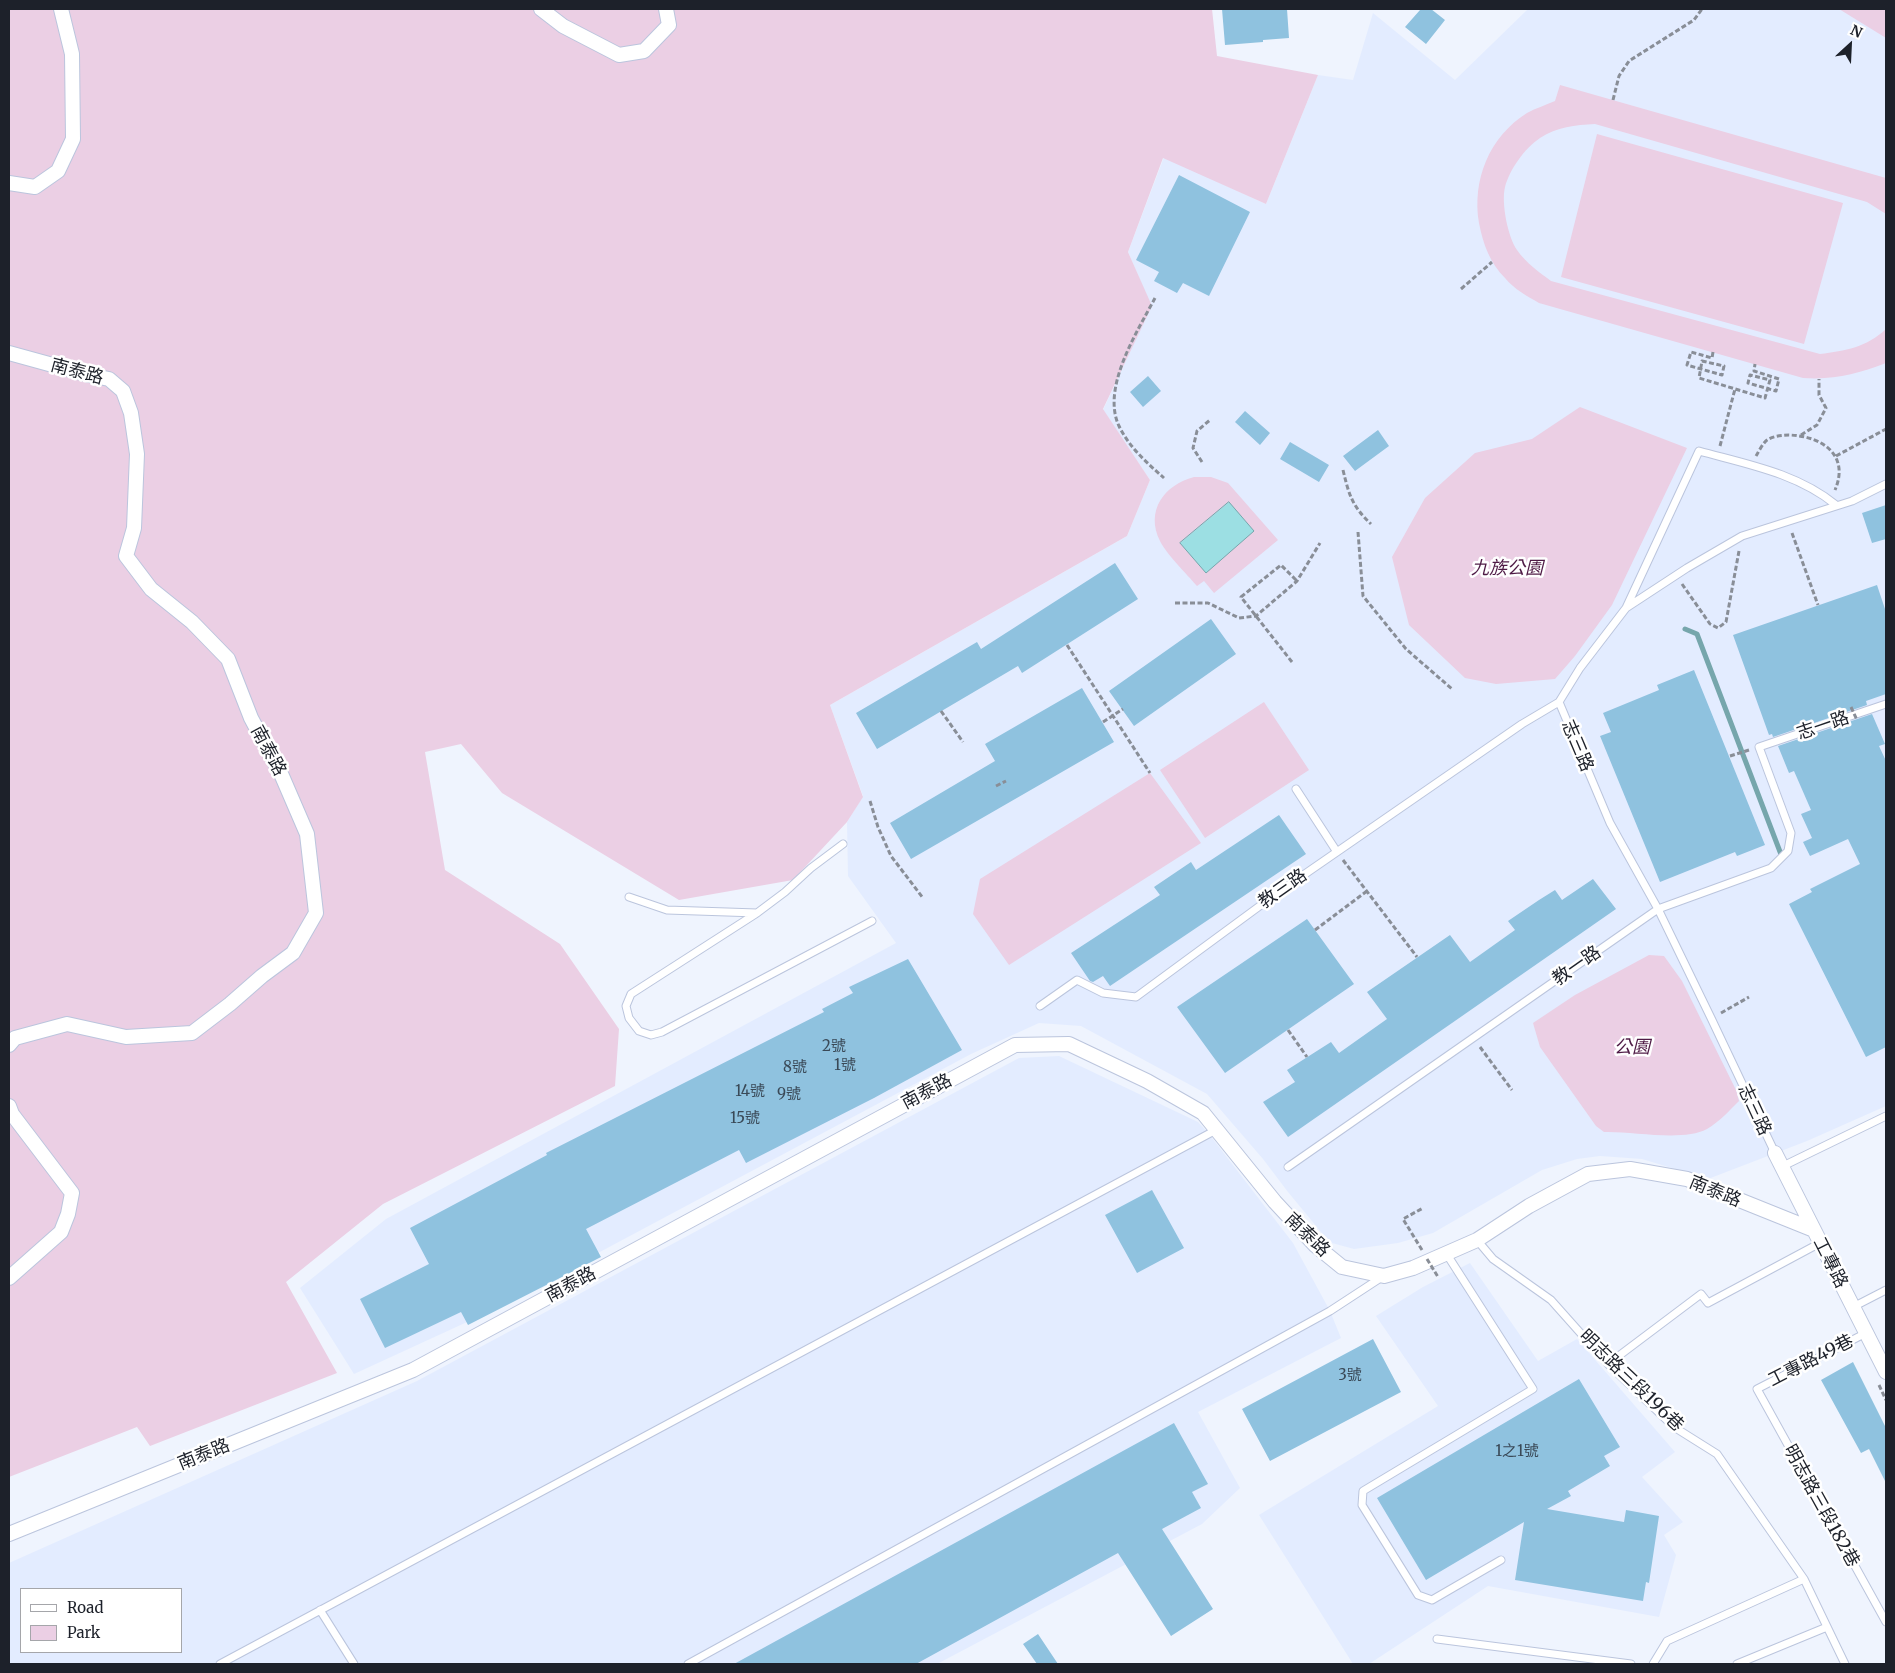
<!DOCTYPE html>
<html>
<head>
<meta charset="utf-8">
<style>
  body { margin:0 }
  #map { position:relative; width:1895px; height:1673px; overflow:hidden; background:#eff4fe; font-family:Merriweather,serif }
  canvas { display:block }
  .frame { position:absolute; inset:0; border:10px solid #1d212a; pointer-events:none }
  .legend { position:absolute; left:20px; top:1588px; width:162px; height:65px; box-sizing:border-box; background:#fff; border:1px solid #a5a6aa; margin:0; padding:6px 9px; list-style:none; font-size:15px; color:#1d212a }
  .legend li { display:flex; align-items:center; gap:10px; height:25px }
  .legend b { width:25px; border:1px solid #a5a6aa }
  .north { position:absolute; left:1825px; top:20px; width:50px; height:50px; -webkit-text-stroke:4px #fff; paint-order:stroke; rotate:25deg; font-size:14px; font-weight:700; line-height:20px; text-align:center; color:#1d212a }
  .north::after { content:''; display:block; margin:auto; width:18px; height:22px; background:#1d212a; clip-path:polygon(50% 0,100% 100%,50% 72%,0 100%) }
</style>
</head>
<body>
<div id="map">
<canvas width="1895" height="1673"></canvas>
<div class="frame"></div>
<ul class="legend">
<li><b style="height:6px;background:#fff"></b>Road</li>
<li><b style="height:14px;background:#ebcfe4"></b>Park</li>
</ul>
<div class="north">N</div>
</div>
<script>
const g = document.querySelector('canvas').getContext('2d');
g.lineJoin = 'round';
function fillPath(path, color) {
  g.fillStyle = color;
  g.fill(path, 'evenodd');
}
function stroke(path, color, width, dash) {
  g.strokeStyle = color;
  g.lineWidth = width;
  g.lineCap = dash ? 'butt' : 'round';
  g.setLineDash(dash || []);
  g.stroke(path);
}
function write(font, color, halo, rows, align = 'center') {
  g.font = font + ' Merriweather,"Noto Sans TC",serif';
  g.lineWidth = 5;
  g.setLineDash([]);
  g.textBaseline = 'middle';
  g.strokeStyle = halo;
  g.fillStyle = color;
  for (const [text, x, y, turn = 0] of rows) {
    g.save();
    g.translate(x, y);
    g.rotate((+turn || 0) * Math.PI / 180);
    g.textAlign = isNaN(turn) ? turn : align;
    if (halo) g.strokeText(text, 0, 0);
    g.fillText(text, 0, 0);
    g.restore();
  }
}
fillPath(new Path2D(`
  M1528,9h358v1097l-79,35 -99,38 -66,-20 -42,-3 -23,3 -35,11 -109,63 -35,10 -44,6 -22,-6 -11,-11 -33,-40 -25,-33 -56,-65 -126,-68 -42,-3 -68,31 -493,263 -124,57 -54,-86 86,-69 510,-276 -48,-67 -1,-54 16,-26 -33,-91 297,-169 23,-56 -47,-70 48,-104 -23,-54 36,-95 102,47 52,-129 35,5 20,-67 82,67z
  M1059,1056l139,66 11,12 84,109 37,68 11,27 -143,74 42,76 -38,36 -265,140h-928v-101l408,-182 602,-323zM21,1589h160v63h-160z
  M1470,1263l68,98 39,-22 98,113 -33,25 41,45 -19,13 12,20 -17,62 -171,-31 -119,78h-16l-94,-149 179,-109 -62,-90 47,-29z`), '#e3ecff');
fillPath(new Path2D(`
  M9,9h1203l5,47 101,19 -52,129 -103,-46 -35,94 24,54 -49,103 47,71 -23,56 -297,169 33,92 -16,25 -54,58 -114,20 -177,-107 -41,-49 -36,8 20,118 115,74 59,85 -4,57 -232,118 -97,78 51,91 -187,73 -13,-19 -128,50z
  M1839,9h47v29z
  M1560,85l326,93v36l-19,-12 -272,-78c-20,1 -38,3 -55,14 -16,11 -30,31 -35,49 -4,16 3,50 12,63 9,13 22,22 34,31l269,73c25,-3 47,-7 66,-25v34c-29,11 -51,17 -83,15l-264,-75c-12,-7 -25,-14 -34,-25 -15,-15 -22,-34 -26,-55 -7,-43 10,-86 48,-110 9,-5 19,-8 28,-12z
  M1597,134l246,69 -39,141 -243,-67z
  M1580,407l107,41 -75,157 -37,51 -20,23 -59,5 -31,-6 -56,-53 -17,-68 33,-59 50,-45 57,-14z
  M1194,477h17l17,6 50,57 -64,53 -10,-12 -7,5c-10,-12 -30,-31 -37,-45 -15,-30 4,-56 34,-64z
  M1264,702l45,68 -104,68 -45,-68z
  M1150,773l51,70 -192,122 -36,-51 7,-35z
  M1649,955l15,1 18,25 54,109 3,11c-10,10 -20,21 -32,28 -24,13 -75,2 -103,3l-8,-6 -56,-79 -7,-24 42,-28z`), '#ebcfe4');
const water = new Path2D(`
  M1229,502l25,29 -48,42 -26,-30z`);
fillPath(water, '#9cdfe3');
stroke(water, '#76a6ac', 1);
stroke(new Path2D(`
  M1685,629l12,5 85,223`), '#76a6ac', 5);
fillPath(new Path2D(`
  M1222,9h65l2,29 -26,2v2l-38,3z
  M1423,9h8l14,11 -19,24 -21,-17 15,-17z
  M1179,175l71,37 -41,84 -26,-13 -6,10 -23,-12 5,-9 -23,-12z
  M1148,376l13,15 -18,16 -13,-15z
  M1245,411l25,22 -10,12 -25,-23z
  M1378,430l11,16 -34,25 -12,-15z
  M1290,442l39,23 -10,17 -39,-23z
  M1886,505v34l-14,4 -10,-30z
  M1115,563l23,36 -116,74 -4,-7 -141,83 -21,-36 121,-71 4,7z
  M1877,585l9,27v82l-20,7 1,4 -94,32 -1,-3 -3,1 -36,-100z
  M1211,619l25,35 -102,72 -25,-35z
  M1694,670l71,175 -28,11 -2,-4 -75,30 -60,-146 11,-4 -8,-19 56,-23 -2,-5z
  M1082,688l32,54 -203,117 -21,-36 105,-62 -10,-17z
  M1872,714l13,30 -6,2 7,15v286l-20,10 -77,-153 23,-12 -2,-3 50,-25 -12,-25 -38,17 -7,-14 9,-4 -11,-24 10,-4 -17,-39 -5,2 -11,-27z
  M1279,815l27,39 -196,132 -7,-10 -10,6 -3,-1 -19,-28 89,-58 -6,-8 37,-25 5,8z
  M1593,879l23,30 -328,228 -25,-35 32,-20 -8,-12 44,-28 8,11 48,-34 -20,-27 83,-57 20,27 45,-32 -7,-9 31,-21 16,-10 7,10z
  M1307,919l47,65 -129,89 -48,-66z
  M908,959l54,91 -88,48 -128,65 -7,-13 -153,79 15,28 -133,68 -7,-13 -76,36 -25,-49 69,-35 -19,-36 137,-73 -1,-2 278,-141 -2,-3 31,-16 -4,-6z
  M1152,1190l32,58 -47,25 -32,-58z
  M1373,1339l28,53 -131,69 -28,-52z
  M1853,1362l33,66v55l-17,-34 -8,4 -40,-73z
  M1579,1379l41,68 -16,9 6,10 -42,25 3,5 -24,13 77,13 2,-12 33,6 -10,67 -3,-1 -3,19 -128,-21 9,-58 -98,58 -49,-82z
  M1174,1423l34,61 -16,8 9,16 -39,21 51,80 -42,27 -53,-83 -202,111h-182z
  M1038,1634l20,30h-21l-14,-20z`), '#8fc2df');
const lane = new Path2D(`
  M1626,608l73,-157c47,13 98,22 137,54
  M1296,789l41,63
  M843,844l-32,24 -26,24 -28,21 -126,81 -5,12 3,12 10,13 12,4 11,-3 210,-111
  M629,897l38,13 90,3
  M1040,1006l37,-26 26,13 33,4 140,-103 246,-170 37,-22
  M1775,1153l-64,-135 -53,-109 -48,-86 -51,-121 21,-34 46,-60 61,-40 55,-32 110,-35 34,-17
  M1288,1167l370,-258 113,-41 17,-17 3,-18 -32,-86 127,-43
  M1781,1167l105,-51
  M1477,1240l16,19 58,41 57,64 66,63 43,27 87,125 41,85
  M1446,1253l87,136 -170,102 -1,14 56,90 14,5 69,-40
  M1853,1307l33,-17
  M1866,1333l-109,56 129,233
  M1608,1364l93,-70 7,9 112,-60
  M320,1610l34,54
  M1437,1639l194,25
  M220,1664l996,-534
  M688,1664l642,-353 52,-34
  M1653,1664l14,-23 137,-62
  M1737,1664l90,-37`);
const street = new Path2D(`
  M541,9l22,17 56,29 25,-4 25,-26 -3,-16
  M9,183l26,4 23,-16 15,-32 -1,-85 -11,-45
  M9,353l80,22 20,4 14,12 8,22 6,41 -3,74 -8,28 25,33 41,33 36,37 23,59 31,58 25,58 9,79 -23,40 -31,23 -32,28 -38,29 -66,4 -59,-13 -52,14 -6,7
  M9,1106l3,8 60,79 -4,21 -7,18 -52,46
  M1775,1153l111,219
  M9,1534l404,-164 602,-325 54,-1 78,37 56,32 72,89 40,43 27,22 42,9 29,-8 64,-28 52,-34 59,-32 42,-5 57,10 127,51`);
stroke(lane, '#bbc5dd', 9);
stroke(street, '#bbc5dd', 16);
stroke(new Path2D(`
  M1613,100l6,-24 10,-15 65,-41 8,-11
  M1461,289l31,-27
  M1155,298c-18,34 -54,90 -36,128 10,21 28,37 45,52
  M1713,352l-1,6 -21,-6 -4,13 35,10 2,-9 -22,-5 -3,17 66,20 5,-18 -20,-5 -2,8 28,8 3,-12 -25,-8 1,-7
  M1801,435l16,-10 9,-17 -7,-13v-16
  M1720,446l15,-57
  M1756,456c3,-5 7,-13 11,-16 6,-4 16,-5 22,-5 33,1 61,20 46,55
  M1836,456l50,-27
  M1202,462l-9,-14 4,-17 13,-11
  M1343,470c6,25 9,36 28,54
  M1358,532l5,64 43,53 46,40
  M1792,533l26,72
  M1682,584l28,40 8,4 8,-6 13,-71
  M1175,603h33l31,15 17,-2 41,-35 23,-38
  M1067,645l83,128
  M1292,662l-51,-65 40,-32 16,16
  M941,711l22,31
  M1730,756l19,-6
  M996,786l10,-5
  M870,801l8,26 13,29 32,42
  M1343,860l74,97
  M1315,930l52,-39
  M1721,1013l28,-16
  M1288,1030l19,27
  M1480,1047l32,43
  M1422,1250l-19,-31 20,-11
  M1879,1385l7,15`), '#898e97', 3, [5, 2.5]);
stroke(lane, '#fff', 7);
stroke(street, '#fff', 14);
stroke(new Path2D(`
  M1851,707l6,13
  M1103,722l20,-13
  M1427,1259l11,18`), '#898e97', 3, [5, 2.5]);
write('15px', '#3a4957', null, [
  ["2號",834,1047],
  ["1號",845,1066],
  ["8號",795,1068],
  ["14號",750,1092],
  ["9號",789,1095],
  ["15號",745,1119],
  ["3號",1350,1376],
  ["1之1號",1517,1452]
]);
write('18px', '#1d212a', '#fff', [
  ["南泰路",77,372,15],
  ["志一路",1823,726,-19],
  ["志三路",1577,746,67],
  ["南泰路",268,751,62],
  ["教三路",1283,889,-35],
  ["教一路",1577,966,-35],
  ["南泰路",927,1092,-28],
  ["志三路",1754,1110,65],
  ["南泰路",1715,1192,22],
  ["南泰路",1307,1235,44],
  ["工專路",1830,1263,63],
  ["南泰路",571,1285,-28],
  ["工專路49巷",1811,1361,-27],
  ["明志路三段196巷",1631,1381,44],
  ["南泰路",204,1455,-22],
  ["明志路三段182巷",1821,1506,61]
]);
write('italic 18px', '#4e1a45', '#fff', [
  ["九族公園",1507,569],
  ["公園",1632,1048]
]);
</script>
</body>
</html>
